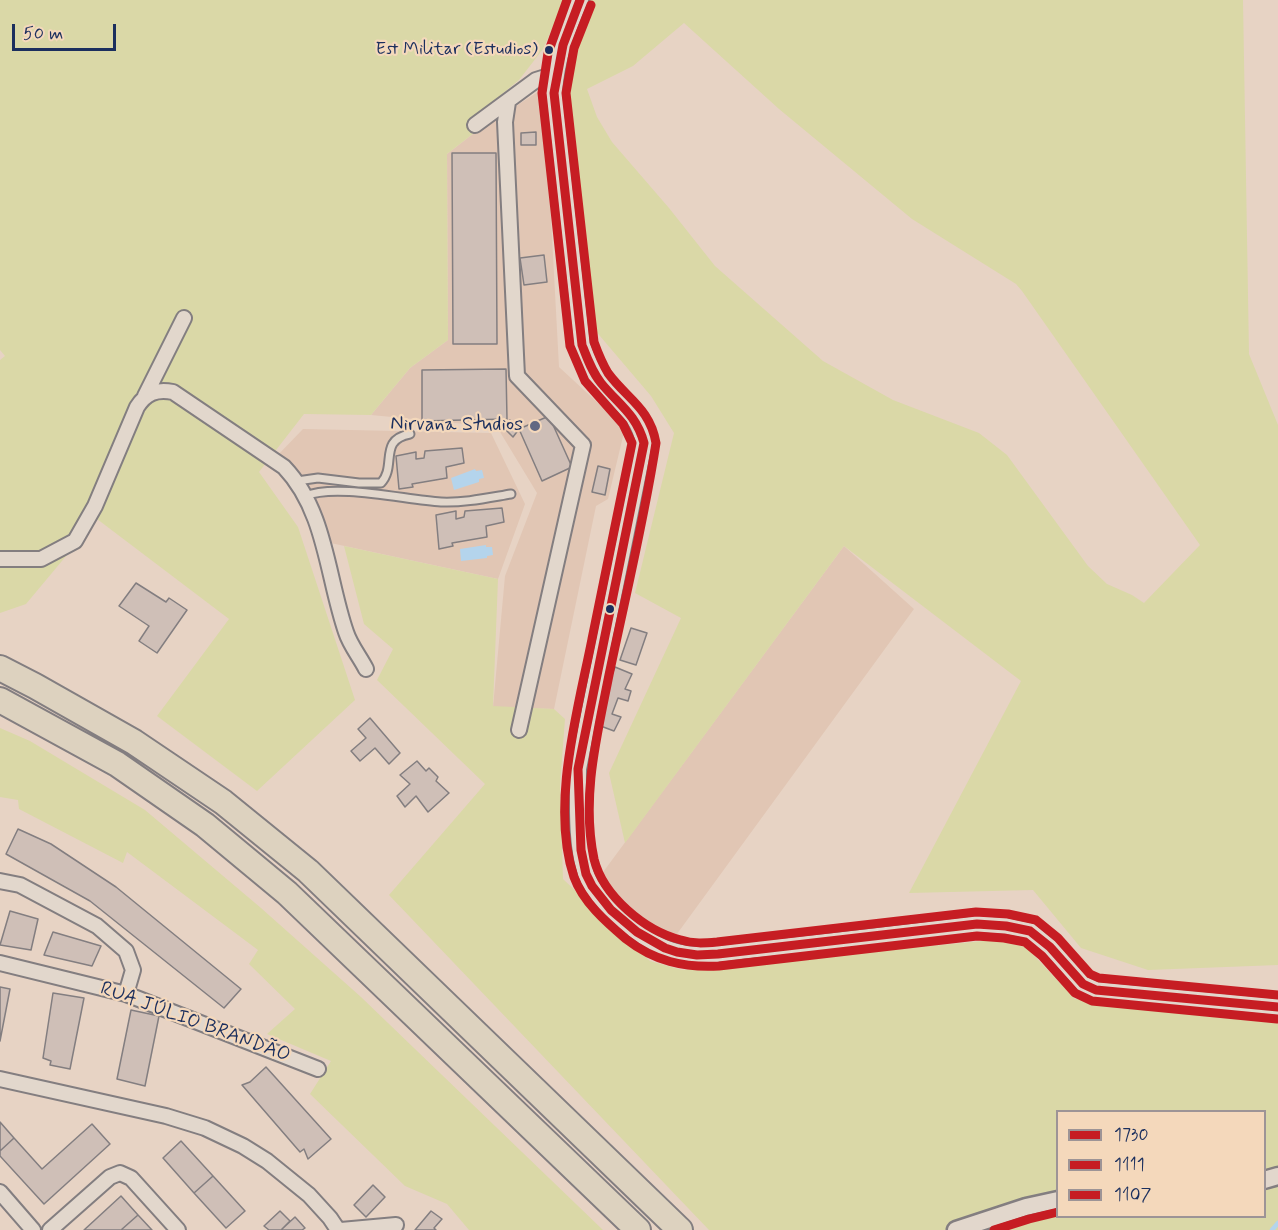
<!DOCTYPE html>
<html>
<head>
<meta charset="utf-8">
<style>
  body { margin:0 }
  #map { position:relative; width:1278px; height:1230px; overflow:hidden; background:#e7d3c4; font-family:Mynerve,sans-serif }
  canvas { display:block }
  .legend { position:absolute; left:1056px; top:1110px; width:210px; height:108px; box-sizing:border-box; background:#f4d8bb; border:2px solid #9d9496; margin:0; padding:8px 10px; list-style:none; font-size:18px; color:#1b2f5e }
  .legend li { display:flex; align-items:center; gap:12px; height:30px }
  .legend b { width:30px; border:2px solid #9d9496 }
  .scale { position:absolute; left:12px; top:24px; width:104px; height:27px; box-sizing:border-box; border:3px solid #1b2f5e; border-top:0; padding-left:8px; font-size:18px; line-height:21px; white-space:nowrap; color:#1b2f5e; -webkit-text-stroke:4px #f4d8bb; paint-order:stroke }
</style>
</head>
<body>
<div id="map">
<canvas width="1278" height="1230"></canvas>
<ul class="legend">
<li><b style="height:8px;background:#c61d23"></b>1730</li>
<li><b style="height:8px;background:#c61d23"></b>1111</li>
<li><b style="height:8px;background:#c61d23"></b>1107</li>
</ul>
<div class="scale">50 m</div>
</div>
<script>
const g = document.querySelector('canvas').getContext('2d');
g.lineJoin = 'round';
function fillPath(path, color) {
  g.fillStyle = color;
  g.fill(path, 'evenodd');
}
function stroke(path, color, width, dash) {
  g.strokeStyle = color;
  g.lineWidth = width;
  g.lineCap = dash ? 'butt' : 'round';
  g.setLineDash(dash || []);
  g.stroke(path);
}
function write(font, color, halo, rows, align = 'center') {
  g.font = font + ' Mynerve,sans-serif';
  g.lineWidth = 4.5;
  g.setLineDash([]);
  g.textBaseline = 'middle';
  g.strokeStyle = halo;
  g.fillStyle = color;
  for (const [text, x, y, turn = 0] of rows) {
    g.save();
    g.translate(x, y);
    g.rotate((+turn || 0) * Math.PI / 180);
    g.textAlign = isNaN(turn) ? turn : align;
    if (halo) g.strokeText(text, 0, 0);
    g.fillText(text, 0, 0);
    g.restore();
  }
}
fillPath(new Path2D(`
  M544,88l15,279 66,61 -17,71 -12,7 -42,203 -61,-2 12,-131 32,-83 -40,-66 -126,-12 39,-47 38,-28 -1,-186 27,-21z
  M303,429l188,4 34,71 -27,75 -172,-37 -50,-85z
  M844,546l70,63 -248,340 -71,-66z`), '#e1c6b4');
fillPath(new Path2D(`
  M0,0h565l-22,49 -24,31 -52,43 7,10 -27,21 1,186 -38,28 -39,47 -67,-1 -45,58 39,55 57,173 -98,91 -100,-75 72,-97 -132,-100 -71,85 -26,9v-253l5,-4 -5,-6z
  M589,0h654l6,354 29,71v540l-130,5 -67,-22 -48,-58 -124,3 112,-212 -177,-135 -219,297 -16,-70 72,-155 -46,-25 39,-160 -23,-37 -57,-67 -33,-239c3,-33 15,-61 28,-90zM684,23l95,86 133,110 104,65 6,7 178,254 -56,58 -12,-8 -25,-11 -19,-18 -81,-111 -28,-22 -86,-33 -70,-39 -108,-95 -46,-58 -57,-66 -15,-25 -10,-28 46,-23z
  M344,546l154,33 -5,127 61,3 11,10 -5,66 3,94 87,82 32,9 311,-30 33,7 49,52 203,11v220h-569l-320,-335 96,-111 -108,-104 16,-31 -29,-25zM1058,1112h206v104h-206z
  M0,728l30,13 115,69 116,98 100,89 242,233h-134l-22,-26 -42,-18 -95,-92 21,-33 -64,-27 28,-25 -46,-45 9,-14 -131,-98 -4,11 -104,-54 -1,-9 -18,-3z`), '#dad8a7');
fillPath(new Path2D(`
  M475,469l1,2 6,-1 2,8 -5,1v3l-25,8 -3,-12z
  M486,545v2h6l1,8 -6,1v2l-26,3 -1,-12z`), '#b4d4ec');
stroke(new Path2D(`
  M1272,1230l6,-7`), '#b4d4ec', 4.5);
const building = new Path2D(`
  M536,132v13h-15v-12z
  M452,153h44l1,191h-44z
  M544,255l3,27 -23,3 -4,-27z
  M506,369l1,50 -85,2v-51z
  M549,416l23,51 -30,14 -23,-52z
  M510,420l9,9 -6,8 -10,-10z
  M462,448l2,15 -18,4 1,11 -35,6 1,3 -14,2 -3,-33 20,-4v7l8,-1 1,-7z
  M598,466l12,3 -5,26 -13,-3z
  M502,508l2,14 -18,4 1,11 -35,6 1,3 -14,3 -3,-34 20,-4v8l8,-2 1,-6z
  M136,583l30,19 3,-4 18,12 -30,43 -18,-12 10,-15 -30,-20z
  M631,628l16,5 -11,32 -16,-5z
  M615,667l17,7 -7,15 6,2 -3,10 -10,-3 -6,16 9,3 -7,14 -16,-6 5,-11 -5,-3z
  M370,718l30,35 -11,11 -14,-16 -15,13 -9,-10 15,-13 -8,-9z
  M417,761l9,10 3,-3 9,9 -2,4 13,12 -21,19 -12,-16 -11,11 -8,-11 13,-12 -10,-9z
  M18,829l33,15 65,43 125,102 -17,19 -134,-107 -84,-47z
  M10,911l28,8 -7,31 -31,-5z
  M53,932l48,14 -9,20 -48,-11z
  M0,987l10,2 -10,52z
  M53,993l31,5 -14,71 -20,-4 1,-4 -8,-3z
  M131,1010l28,6 -14,70 -28,-7z
  M266,1067l65,72 -23,20 -4,-10 -4,3 -58,-67 8,-3z
  M0,1122l14,16 -14,13z
  M92,1124l18,20 -66,60 -44,-48v-5l14,-13 28,31z
  M181,1141l32,35 -19,17 -31,-35z
  M213,1176l32,35 -19,17 -32,-35z
  M373,1185l12,12 -19,20 -12,-12z
  M121,1196l17,19 -17,15h-37z
  M280,1211l10,10 -9,9h-12l-5,-4z
  M431,1211l11,8 -8,9 2,2h-21z
  M138,1215l14,15h-31z
  M295,1217l10,11 -3,2h-21z`);
fillPath(building, '#cfbfb7');
stroke(building, '#837e80', 1.5);
const service = new Path2D(`
  M297,481l21,-3 41,5h22c16,-17 -3,-43 29,-49
  M305,496c31,-13 101,4 136,6 23,1 46,-4 70,-8`);
const minor = new Path2D(`
  M508,102l-3,20 12,254 66,69 -64,285
  M475,125l61,-45 19,-6
  M145,396l39,-78
  M0,559h41l34,-18 20,-35 42,-99c9,-14 19,-18 36,-15l111,75c42,44 43,110 62,165 4,13 14,25 20,37
  M0,881l20,4 77,41 29,25 7,19 -7,24
  M0,963l126,31 192,75
  M0,1079l166,37 39,12 38,18 24,15 42,34 21,23 8,12
  M0,1192l33,38
  M50,1230l60,-53 10,-4 11,5 47,52
  M341,1230l55,-5`);
const tertiary = new Path2D(`
  M580,0c-13,30 -24,59 -26,93l28,252c5,13 10,27 19,38 19,23 37,29 43,60l-66,326c0,31 -2,76 8,105 11,30 60,71 91,78 26,7 56,-1 82,-3 73,-7 145,-16 218,-25l29,2 24,5 20,16 33,37 13,6 182,17
  M1264,1180l14,-4
  M956,1230l70,-23 32,-7`);
const motorway = new Path2D(`
  M0,668l35,18 99,56 89,60 85,69 372,359
  M0,700l117,64 88,61 82,68 351,337`);
stroke(service, '#837e80', 11);
stroke(minor, '#837e80', 18);
stroke(tertiary, '#837e80', 21);
stroke(motorway, '#837e80', 28);
stroke(service, '#e2d7cc', 7);
stroke(minor, '#e2d7cc', 14);
stroke(tertiary, '#e2d7cc', 16);
stroke(motorway, '#ddd2bf', 24);
stroke(new Path2D(`
  M580,0l-17,45 -9,48 28,252c5,13 10,27 19,38 18,22 35,31 43,60l-66,326 3,81 5,24 6,12 19,24 26,22 28,16 12,4 20,3 21,-1 259,-30 29,2 24,5 20,16 33,37 13,6 182,17`), '#c61d23', 9);
stroke(new Path2D(`
  M567,0l-19,53 -6,40 28,253 15,35 38,43 9,19c-14,66 -27,131 -40,196 -14,71 -42,167 -18,238 9,25 32,45 52,62 28,22 58,29 93,27l258,-30 27,2 21,4 17,14 33,37 17,8 185,18
  M994,1230l35,-11 29,-7`), '#c61d23', 9);
stroke(new Path2D(`
  M591,5l-17,43 -8,45 28,249c4,11 8,21 14,31 19,26 42,35 48,70 -12,78 -31,155 -47,232 -12,61 -28,122 -15,184 9,37 51,72 87,81 12,4 24,3 36,2l259,-30 32,2 28,6 22,18 32,36 9,4 179,17`), '#c61d23', 9);
for (const [x, y, r, color] of [
  [549,50,5,"#1b2f5e"],
  [535,426,6,"#626882"],
  [610,609,5,"#1b2f5e"]
]) {
  const dot = new Path2D();
  dot.arc(x, y, r, 0, 2 * Math.PI);
  g.fillStyle = color;
  g.fill(dot);
  stroke(dot, '#f4d8bb', 2);
}
write('18px', '#1b2f5e', '#f4d8bb', [
  ["Est Militar (Estudios)",538,50]
], 'right');
write('20px', '#1b2f5e', '#f4d8bb', [
  ["Nirvana Studios",523,426]
], 'right');
write('20px', '#1b2f5e', '#f4d8bb', [
  ["RUA JÚLIO BRANDÃO",195,1023,20]
]);
</script>
</body>
</html>
